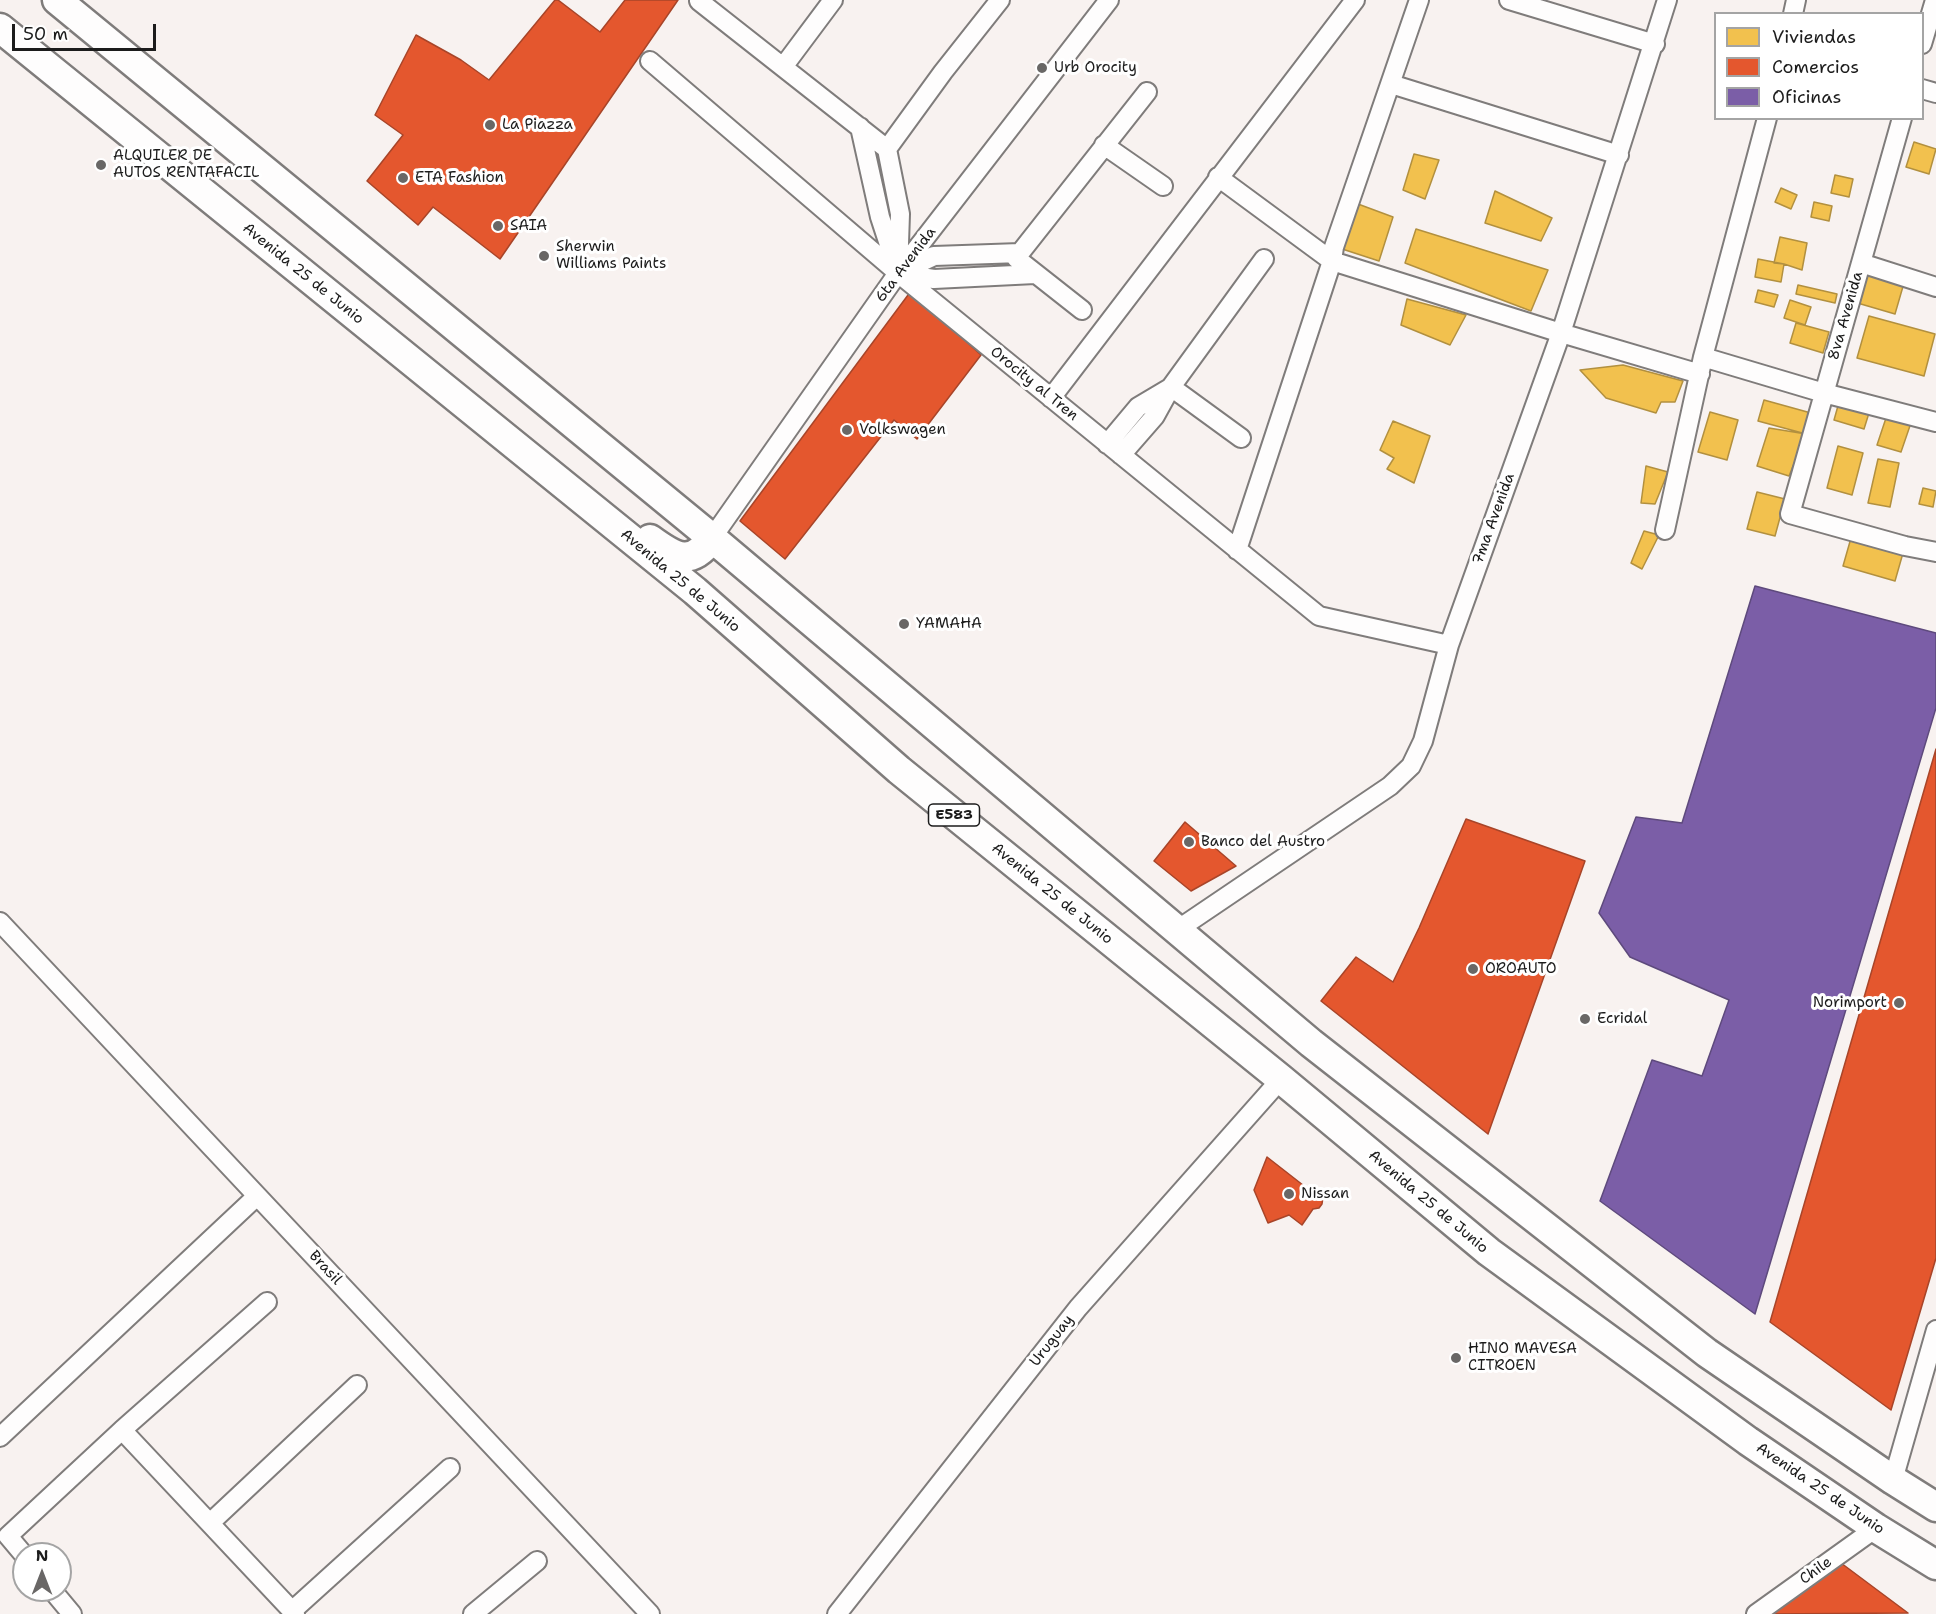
<!DOCTYPE html>
<html>
<head>
<meta charset="utf-8">
<style>
  body { margin:0 }
  #map { position:relative; width:1936px; height:1614px; overflow:hidden; background:#f8f2f0; font-family:"Shantell Sans",sans-serif }
  canvas { display:block }
  .legend { position:absolute; left:1714px; top:12px; width:210px; height:108px; box-sizing:border-box; background:#fff; border:2px solid #a4a4a4; margin:0; padding:8px 10px; list-style:none; font-size:18px; color:#1c1c1c }
  .legend li { display:flex; align-items:center; gap:12px; height:30px }
  .legend b { width:30px; border:2px solid #a4a4a4 }
  .north { position:absolute; left:12px; top:1542px; width:60px; height:60px; box-sizing:border-box; background:#fff; border:2px solid #a4a4a4; border-radius:50%; rotate:0deg; font-size:16px; font-weight:700; line-height:24px; text-align:center; color:#1c1c1c }
  .north::after { content:''; display:block; margin:auto; width:21px; height:27px; background:#696766; clip-path:polygon(50% 0,100% 100%,50% 72%,0 100%) }
  .scale { position:absolute; left:12px; top:24px; width:144px; height:27px; box-sizing:border-box; border:3px solid #1c1c1c; border-top:0; padding-left:8px; font-size:18px; line-height:21px; white-space:nowrap; color:#1c1c1c; -webkit-text-stroke:4px #fff; paint-order:stroke }
</style>
</head>
<body>
<div id="map">
<canvas width="1936" height="1614"></canvas>
<ul class="legend">
<li><b style="height:16px;background:#f2c14e"></b>Viviendas</li>
<li><b style="height:16px;background:#e4572e"></b>Comercios</li>
<li><b style="height:16px;background:#7b5ea7"></b>Oficinas</li>
</ul>
<div class="north">N</div>
<div class="scale">50 m</div>
</div>
<script>
const g = document.querySelector('canvas').getContext('2d');
g.lineJoin = 'round';
function fillPath(path, color) {
  g.fillStyle = color;
  g.fill(path, 'evenodd');
}
function stroke(path, color, width, dash) {
  g.strokeStyle = color;
  g.lineWidth = width;
  g.lineCap = dash ? 'butt' : 'round';
  g.setLineDash(dash || []);
  g.stroke(path);
}
function write(font, color, halo, rows, align = 'center') {
  g.font = font + ' "Shantell Sans",sans-serif';
  g.lineWidth = 6;
  g.setLineDash([]);
  g.textBaseline = 'middle';
  g.strokeStyle = halo;
  g.fillStyle = color;
  for (const [text, x, y, turn = 0] of rows) {
    g.save();
    g.translate(x, y);
    g.rotate((+turn || 0) * Math.PI / 180);
    g.textAlign = isNaN(turn) ? turn : align;
    if (halo) g.strokeText(text, 0, 0);
    g.fillText(text, 0, 0);
    g.restore();
  }
}
const homes = new Path2D(`
  M1914,142l22,7 -7,25 -23,-7z
  M1414,154l25,6 -14,39 -22,-9z
  M1835,175l18,4 -4,18 -18,-4z
  M1781,188l16,7 -6,14 -16,-7z
  M1495,191l57,27 -11,23 -56,-18z
  M1814,202l18,4 -3,15 -18,-4z
  M1358,204l35,13 -14,44 -43,-14z
  M1416,229l132,41 -17,41 -126,-48z
  M1780,237l27,6 -5,27 -18,-6 -10,-1z
  M1758,259l26,5 -3,18 -26,-5z
  M1863,271l41,12 -9,31 -41,-12z
  M1798,285l39,9 -2,9 -39,-9z
  M1758,290l20,5 -4,12 -19,-5z
  M1407,299l59,16 -16,30 -49,-20z
  M1790,300l21,7 -6,18 -21,-7z
  M1869,316l66,18 -11,42 -67,-18z
  M1796,323l33,9 -6,21 -33,-10z
  M1623,365l60,16 -8,21h-14l-5,11 -50,-15 -26,-28z
  M1843,388l31,9 -10,32 -30,-9z
  M1764,400l47,13 -5,21 -48,-13z
  M1889,409l24,8 -12,35 -24,-7z
  M1710,412l28,8 -11,40 -29,-8z
  M1393,421l37,15 -16,47 -27,-14 7,-11 -14,-8z
  M1769,428l37,6 -17,42 -32,-10z
  M1838,446l25,7 -11,42 -25,-7z
  M1878,459l21,4 -9,44 -22,-4z
  M1646,466l22,6 -13,32 -14,-1z
  M1923,488l13,3 -3,16 -14,-3z
  M1757,492l28,7 -10,37 -28,-7z
  M1644,531l15,4 -17,34 -11,-6z
  M1853,531l52,15 -10,35 -52,-15z`);
fillPath(homes, '#f2c14e');
stroke(homes, '#b2903f', 1.5);
const shops = new Path2D(`
  M555,0h3l42,32 25,-32h53l-178,259 -67,-52 -15,18 -51,-44 36,-46 -28,-20 41,-80 45,25 28,20z
  M911,291l70,64 -64,84 -23,-19 -109,139 -45,-38z
  M1936,749v509l-45,152 -121,-88z
  M1466,819l119,42 -97,273 -167,-133 35,-44 37,25 26,-54z
  M1185,822l51,44 -45,25 -37,-30z
  M1267,1157l41,32 12,2 3,6 -1,7 -3,4 -6,1 -11,16 -13,-10 -21,8 -14,-33z
  M1837,1560l71,53 -143,1z`);
fillPath(shops, '#e4572e');
stroke(shops, '#a84529', 1.5);
const offices = new Path2D(`
  M1755,586l181,47v75l-181,606 -155,-113 52,-141 50,16 27,-76 -99,-43 -31,-44 37,-96 46,6z`);
fillPath(offices, '#7b5ea7');
stroke(offices, '#5e4a7d', 1.5);
const minor = new Path2D(`
  M1509,0l146,44
  M699,1l188,148 13,65 -2,59
  M1793,14l3,-14
  M1922,44l13,-44
  M650,61l248,212 421,343 130,29
  M783,67l50,-67
  M1391,84l228,71
  M1922,89l14,4
  M1902,118l-112,396 115,32 31,6
  M860,127l20,90 14,43
  M1104,145l59,41
  M887,149l56,-77 57,-72
  M1218,177l114,84 229,72 139,41
  M1861,263l75,24
  M902,271l32,-15 86,-3
  M900,274l34,5 101,-5
  M1082,310l-66,-52 131,-166
  M1703,357l121,36 112,29
  M1171,387l70,51
  M1051,398l304,-398
  M1107,444l31,-37 32,-19
  M1121,455l34,-39 16,-29 93,-128
  M1665,530l38,-173 64,-239
  M712,538l186,-265 211,-273
  M1237,550l95,-289 2,-14 85,-247
  M0,922l650,692
  M1177,930l213,-144 21,-20 12,-25 26,-96 112,-312 106,-333
  M122,1430l173,184
  M0,1437l257,-241
  M1893,1480l43,-150
  M210,1523l147,-138
  M24,1555l-16,-19 114,-106 145,-128
  M52,1590l20,24
  M292,1611l158,-143
  M473,1614l64,-53
  M837,1614l241,-306 203,-229
  M1756,1614l120,-86`);
const primary = new Path2D(`
  M57,0l655,538 599,505 396,310 186,127 43,27
  M0,28l695,563 204,179 382,309 208,173 259,189 128,87 60,37
  M650,539c26,19 41,28 62,-1`);
stroke(minor, '#7f7c7b', 22);
stroke(primary, '#7f7c7b', 33);
stroke(minor, '#fefdfd', 18);
stroke(primary, '#fefdfd', 28);
for (const [x, y, r, color] of [
  [1042,68,6,"#696766"],
  [490,125,6,"#696766"],
  [101,165,6,"#696766"],
  [403,178,6,"#696766"],
  [498,226,6,"#696766"],
  [544,256,6,"#696766"],
  [847,430,6,"#696766"],
  [904,624,6,"#696766"],
  [1189,842,6,"#696766"],
  [1473,969,6,"#696766"],
  [1899,1003,6,"#696766"],
  [1585,1019,6,"#696766"],
  [1289,1194,6,"#696766"],
  [1456,1358,6,"#696766"]
]) {
  const dot = new Path2D();
  dot.arc(x, y, r, 0, 2 * Math.PI);
  g.fillStyle = color;
  g.fill(dot);
  stroke(dot, '#fff', 2);
}
for (const [x, y, w] of [
  [954,815,51]
]) {
  const box = new Path2D();
  box.roundRect(x - w / 2, y - 11, w, 22, 4.5);
  g.fillStyle = '#fff';
  g.fill(box);
  stroke(box, '#1c1c1c', 1.5);
}
write('bold 14px', '#1c1c1c', null, [
  ["E583",954,815]
]);
write('15px', '#1c1c1c', '#fff', [
  ["Urb Orocity",1054,68],
  ["La Piazza",502,125],
  ["ALQUILER DE",113,156],
  ["AUTOS RENTAFACIL",113,173],
  ["ETA Fashion",415,178],
  ["SAIA",510,226],
  ["Sherwin",556,247],
  ["Williams Paints",556,264],
  ["Volkswagen",859,430],
  ["YAMAHA",916,624],
  ["Banco del Austro",1201,842],
  ["OROAUTO",1485,969],
  ["Norimport",1887,1003,"right"],
  ["Ecridal",1597,1019],
  ["Nissan",1301,1194],
  ["HINO MAVESA",1468,1349],
  ["CITROEN",1468,1366]
], 'left');
write('15px', '#1c1c1c', '#fff', [
  ["6ta Avenida",906,265,-53],
  ["Avenida 25 de Junio",303,274,39],
  ["8va Avenida",1846,316,-74],
  ["Orocity al Tren",1034,384,39],
  ["7ma Avenida",1494,519,-70],
  ["Avenida 25 de Junio",680,581,40],
  ["Avenida 25 de Junio",1052,894,39],
  ["Avenida 25 de Junio",1428,1202,40],
  ["Brasil",325,1268,47],
  ["Uruguay",1052,1341,-52],
  ["Avenida 25 de Junio",1820,1489,34],
  ["Chile",1816,1571,-36]
]);
</script>
</body>
</html>
